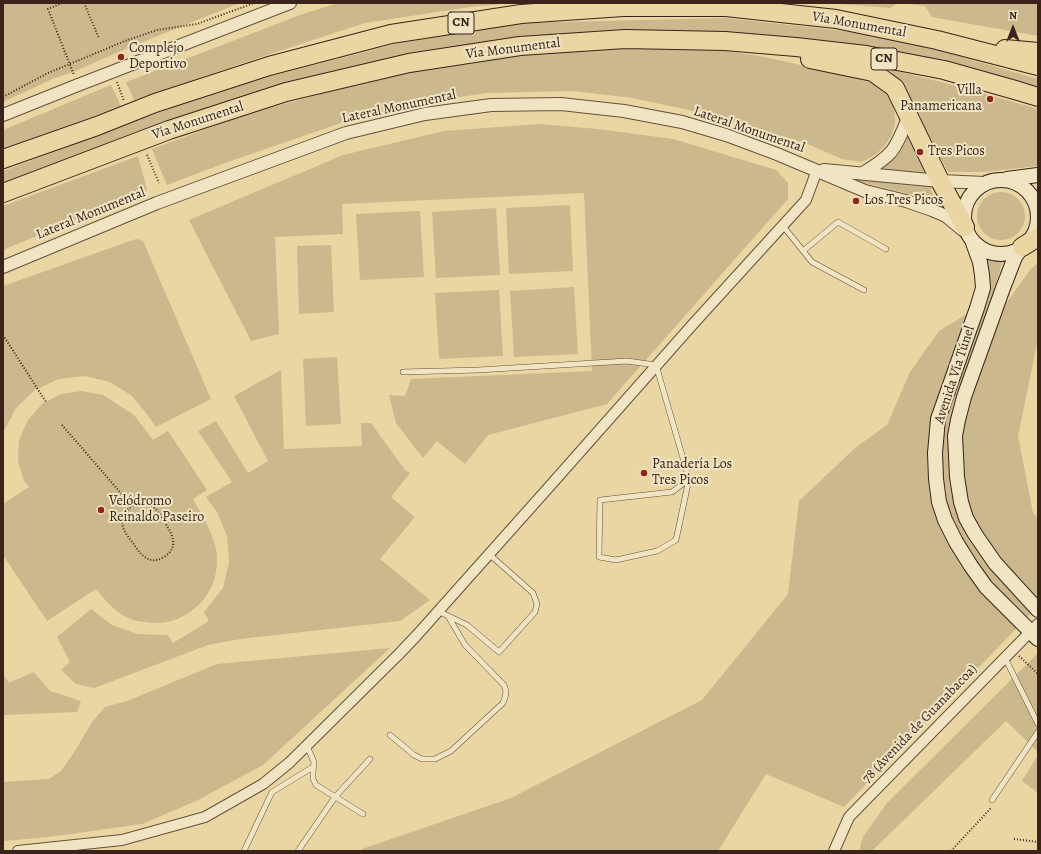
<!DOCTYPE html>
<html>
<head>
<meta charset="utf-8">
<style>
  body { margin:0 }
  #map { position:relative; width:1041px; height:854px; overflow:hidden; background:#e9d6a3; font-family:Alegreya,serif }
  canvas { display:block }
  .frame { position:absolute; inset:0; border:4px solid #39231b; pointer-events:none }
  .north { position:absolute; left:993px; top:8px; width:40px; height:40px; -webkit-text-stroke:3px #f1e4c3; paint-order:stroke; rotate:0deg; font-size:11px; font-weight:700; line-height:16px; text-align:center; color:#39231b }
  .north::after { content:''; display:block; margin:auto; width:14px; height:18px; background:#39231b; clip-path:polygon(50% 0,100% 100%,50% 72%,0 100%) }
</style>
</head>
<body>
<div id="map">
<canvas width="1041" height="854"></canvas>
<div class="frame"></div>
<div class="north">N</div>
</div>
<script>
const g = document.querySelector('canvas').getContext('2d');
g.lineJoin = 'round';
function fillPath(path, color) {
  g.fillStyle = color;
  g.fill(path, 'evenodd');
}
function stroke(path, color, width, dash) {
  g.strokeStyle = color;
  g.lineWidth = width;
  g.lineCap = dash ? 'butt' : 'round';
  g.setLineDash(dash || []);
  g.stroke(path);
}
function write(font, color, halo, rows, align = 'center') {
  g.font = font + ' Alegreya,serif';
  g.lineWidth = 4;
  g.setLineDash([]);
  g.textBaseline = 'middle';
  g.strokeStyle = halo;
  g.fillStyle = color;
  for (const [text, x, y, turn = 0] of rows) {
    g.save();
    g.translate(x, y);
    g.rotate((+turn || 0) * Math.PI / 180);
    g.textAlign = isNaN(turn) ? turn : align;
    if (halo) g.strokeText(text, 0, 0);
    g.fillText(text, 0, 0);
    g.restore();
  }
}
fillPath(new Path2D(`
  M4,3h236l-105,42 -62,27 -18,6 -52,24z
  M338,3h175l-43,4 -105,16 -89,29 -142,48 -8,-18 174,-67z
  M828,3h70l-8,5z
  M899,3h139v33l-106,-19 -7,-11z
  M725,18l137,15 83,19 93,27v12l-313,-56 -317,20 -405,130v-14l157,-59 96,-32 144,-37 119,-20z
  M639,48l80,2 41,6 76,17 34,6 15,9 9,15 1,21 -4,12 -7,11 -9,8 -13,7 -20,-3 -34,-15 -95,-29 -81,-17 -58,-7 -88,2 -76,12 -69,18 -119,41 -55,21 -15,-36 95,-35 156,-42 119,-18 69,-4z
  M889,69l76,19 73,21v57l-55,6h-35l-40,-75z
  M111,85l10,21 -118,43v-19z
  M539,124l59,5 75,10 103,31 12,13v16l-181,205 -119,31 -23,29 -28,-23 -14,17 -27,-35 -7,-28 16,1 6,-17 181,-8 -8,-178 -242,11 1,30 -68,3 4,97 -28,7 -62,-121 154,-65 101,-24z
  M908,133l17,39 -44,-2c15,-13 20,-18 27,-37z
  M138,156l9,34 -144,60v-44z
  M846,176l84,10 5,14 -84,-20z
  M977 216a24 24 0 1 1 48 0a24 24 0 1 1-48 0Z
  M570,205l3,66 -64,3 -3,-66z
  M496,208l4,67 -64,3 -4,-66z
  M420,211l4,66 -64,3 -4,-66z
  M137,239l6,2 68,158 -55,28 -7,-10 -17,-21 -22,-14 -25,-6 -26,3 -24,11 -19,18 -12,23 -1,5v-150l130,-46z
  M331,245l3,67 -35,2 -2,-68z
  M987,258l8,3 8,-1 -15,49 12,3 30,-42 8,-7v76l-20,97 15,77 5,5v88l-194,201 -78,-33 -48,77h-358l2,-2 149,-51 191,-98 86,-106 11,-93 56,-53 32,-23 23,-53 29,-41 38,-23 10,-17 2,-21z
  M574,287l4,67 -64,3 -4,-66z
  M499,290l4,66 -64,3 -4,-66z
  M337,357l4,67 -35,2 -3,-67z
  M281,370l3,79 78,-3 -1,-23h10l34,47 5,3 -19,24 24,20 -35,42 50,41 -30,21 -160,18 -32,6 -114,43 -18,-4 -15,-14 9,-8 -13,-25 34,-28 21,16 25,9 31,1 5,8 36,-22 -5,-9 19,-24 6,-26 -2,-26 -10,-24 -11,-15 26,-15 -34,-51 18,-10 32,52 20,-12 -34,-65z
  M82,391l21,4 31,20 19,25 15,-9 39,59 -14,9c10,18 25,41 24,62 0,38 -35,68 -72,61 -4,0 -8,-1 -12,-2 -5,-2 -12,-6 -16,-9 -8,-6 -15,-15 -21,-22l-49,32 -44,-66v-51l26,-17 -5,-6 -6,-20 1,-21 9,-20 14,-16 19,-10z
  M390,648l-127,117 -65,35 -56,24 -93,13 -46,4v-59l46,-3 12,-8 14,-20 17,-29 13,-15 22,-6 90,-37z
  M1037,654l1,1v97l-32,-31 -134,130h-13l4,-14 24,-34z
  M34,672l16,19 31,10 -4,11 -74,3v-41l6,9z
  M1038,755v38l-16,-12z`), '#cbb88c');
const service = new Path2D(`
  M783,226l29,36 52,28
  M803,251l35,-29 48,27
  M403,372l75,-2 149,-9 29,4 33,114 -17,13 -72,8 -1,57 17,3 41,-9 19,-11 13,-61
  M438,611l29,14 32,27 36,-40 2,-8 -4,-11 -44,-39
  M1005,658l33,66
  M390,735l24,20 8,4h13l16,-8 52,-48c3,-7 4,-11 1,-18l-39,-40 -17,-29
  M307,746l7,16 -1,10v7l3,6 47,29
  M992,800l46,-68
  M244,851l28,-59 41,-25
  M298,851l37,-54 35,-38`);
const minor = new Path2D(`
  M18,851l104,-11 83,-23 58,-33 26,-21 110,-109 18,-19 132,-148 145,-164 112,-123 11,-30
  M834,851l15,-34 189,-193`);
const tertiary = new Path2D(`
  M3,115l75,-30 212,-82
  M824,170l116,11 45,2
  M863,173c10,-6 20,-12 28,-21 8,-10 13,-24 18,-37
  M3,267l154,-64 189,-70 79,-19 66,-9 70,-1 63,7 58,11 44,13 51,19 88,37 41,10 26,9 14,6 17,14`);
const secondary = new Path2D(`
  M1007,179l31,-4
  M964 217a37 37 0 1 1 74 0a37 37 0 1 1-74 0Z
  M972,240l8,22 2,13 1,13 -6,20 -39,111 -3,34 1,26 3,23 6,18 11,22 15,24 15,21 52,52
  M1022,247l-7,10 -12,31 -39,109 -6,23 -3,16 1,19 1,22 4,25 5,16 9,16 20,29 43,47`);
const motorway = new Path2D(`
  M1005,49l33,3
  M810,59l63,13 22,16 45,93 25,46
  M3,159l94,-33 58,-23 114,-37 122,-32 130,-20 102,-7h103l110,12 101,21 101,26
  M3,193l166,-63 117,-38 123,-29 111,-17 105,-7 100,2 71,6 70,8 78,15 71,20 23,7
  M1022,247l16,-10`);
stroke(service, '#65503d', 6);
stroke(minor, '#65503d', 12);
stroke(tertiary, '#65503d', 14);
stroke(secondary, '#39231b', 16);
stroke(motorway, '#39231b', 20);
stroke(new Path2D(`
  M62,3l-14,6 26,66
  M84,3l15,35
  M117,82l7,19
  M3,97l45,-24 77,-32 32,-11 40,-6 57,-21
  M147,155l12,28
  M3,335l43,67
  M62,425l70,81
  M140,503c5,0 8,0 12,3 5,3 8,9 11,14 8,12 18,26 1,37 -15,9 -24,-3 -31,-14 -4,-5 -8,-10 -10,-16 -3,-12 6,-22 17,-24z
  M1019,656l19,18
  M1014,839l24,3
  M951,851l40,-43`), '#39231b', 2, [1, 2]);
stroke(service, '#f1e4c3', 5);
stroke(minor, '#f1e4c3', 10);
stroke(tertiary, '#f1e4c3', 12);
stroke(secondary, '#f1e4c3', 14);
stroke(motorway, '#e9d6a3', 18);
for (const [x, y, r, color] of [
  [121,57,4,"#8f2418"],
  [990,99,4,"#8f2418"],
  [920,152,4,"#8f2418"],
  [856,201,4,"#8f2418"],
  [644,473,4,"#8f2418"],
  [101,510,4,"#8f2418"]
]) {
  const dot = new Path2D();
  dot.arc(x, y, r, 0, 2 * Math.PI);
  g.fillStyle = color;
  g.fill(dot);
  stroke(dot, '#f1e4c3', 1.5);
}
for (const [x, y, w] of [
  [461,23,26],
  [884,59,26]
]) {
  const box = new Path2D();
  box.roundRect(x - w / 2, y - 11, w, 22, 3);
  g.fillStyle = '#f1e4c3';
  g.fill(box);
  stroke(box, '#39231b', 1);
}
write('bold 13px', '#39231b', null, [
  ["CN",461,23],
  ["CN",884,59]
]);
write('14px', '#39231b', '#f1e4c3', [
  ["Vía Monumental",859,25,10],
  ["Vía Monumental",513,49,-7],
  ["Lateral Monumental",399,107,-12],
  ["Vía Monumental",198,121,-18],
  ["Lateral Monumental",749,130,19],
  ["Lateral Monumental",91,214,-22],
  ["Avenida Vía Túnel",955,375,-72],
  ["78 (Avenida de Guanabacoa)",920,724,-46]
]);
write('14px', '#39231b', '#f1e4c3', [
  ["Complejo",129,49],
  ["Deportivo",129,65],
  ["Villa",982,91,"right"],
  ["Panamericana",982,107,"right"],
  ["Tres Picos",928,152],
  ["Los Tres Picos",864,201],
  ["Panadería Los",652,465],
  ["Tres Picos",652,481],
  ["Velódromo",109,502],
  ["Reinaldo Paseiro",109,518]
], 'left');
</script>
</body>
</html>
